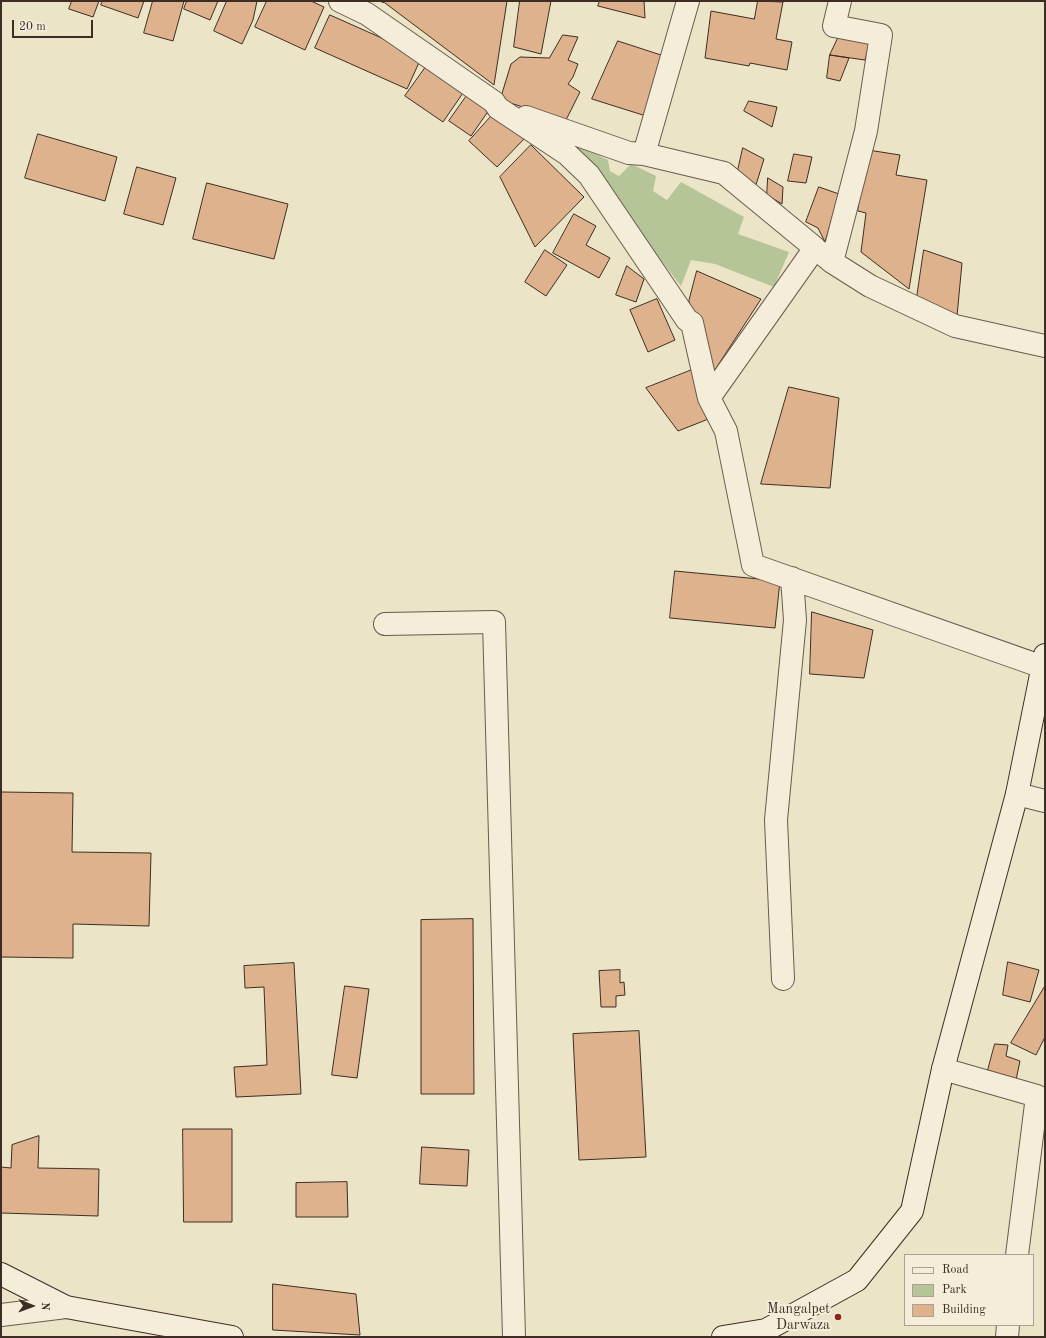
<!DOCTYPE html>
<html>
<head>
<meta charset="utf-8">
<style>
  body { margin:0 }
  #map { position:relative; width:1046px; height:1338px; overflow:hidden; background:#ece4c6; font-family:"Old Standard TT",serif }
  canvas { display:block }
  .frame { position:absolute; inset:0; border:2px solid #3e2d24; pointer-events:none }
  .legend { position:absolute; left:904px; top:1254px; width:130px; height:72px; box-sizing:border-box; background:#f3edda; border:1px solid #aba091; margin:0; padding:5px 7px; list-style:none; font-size:12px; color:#3e2d24 }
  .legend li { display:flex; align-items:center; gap:8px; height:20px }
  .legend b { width:20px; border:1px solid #aba091 }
  .north { position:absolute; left:12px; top:1286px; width:40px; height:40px; -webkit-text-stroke:3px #f3edda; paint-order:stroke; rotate:91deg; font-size:11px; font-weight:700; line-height:16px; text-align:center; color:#3e2d24 }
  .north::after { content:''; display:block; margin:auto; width:14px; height:18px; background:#3e2d24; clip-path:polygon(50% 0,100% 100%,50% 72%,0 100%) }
  .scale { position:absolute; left:12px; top:20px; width:81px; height:18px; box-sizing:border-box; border:2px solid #3e2d24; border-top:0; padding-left:5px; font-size:12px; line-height:14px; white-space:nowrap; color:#3e2d24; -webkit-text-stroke:3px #f3edda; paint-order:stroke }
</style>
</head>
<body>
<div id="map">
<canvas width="1046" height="1338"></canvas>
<div class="frame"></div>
<ul class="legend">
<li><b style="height:5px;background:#f3edda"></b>Road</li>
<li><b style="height:11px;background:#b5c597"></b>Park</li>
<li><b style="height:11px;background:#ddb28c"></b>Building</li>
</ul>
<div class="north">N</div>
<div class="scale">20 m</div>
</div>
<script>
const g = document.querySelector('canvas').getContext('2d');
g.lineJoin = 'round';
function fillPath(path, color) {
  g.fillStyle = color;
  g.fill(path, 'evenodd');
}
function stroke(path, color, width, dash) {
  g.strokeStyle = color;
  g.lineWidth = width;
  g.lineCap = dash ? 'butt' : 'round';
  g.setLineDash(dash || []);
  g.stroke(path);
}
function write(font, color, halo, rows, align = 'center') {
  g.font = font + ' "Old Standard TT",serif';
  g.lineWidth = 4;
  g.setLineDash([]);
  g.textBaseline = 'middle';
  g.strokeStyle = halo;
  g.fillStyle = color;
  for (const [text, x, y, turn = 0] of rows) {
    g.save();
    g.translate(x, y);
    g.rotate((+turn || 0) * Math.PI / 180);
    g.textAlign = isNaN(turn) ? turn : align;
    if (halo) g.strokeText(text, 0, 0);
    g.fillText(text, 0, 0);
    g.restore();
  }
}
fillPath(new Path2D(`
  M563,140l16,5 29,15 2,11 9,5 12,-12 25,12 -3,15 14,9 14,-18 63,35 -6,17 51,18 -15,35 -59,-23 -24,-4 -10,26 -42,-54 -12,-22 -17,-22 -10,-18z`), '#b5c597');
const building = new Path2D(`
  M72,1h27l-6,16 -24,-8z
  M103,1h41l-6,17 -37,-13z
  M153,1h31l-11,40 -29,-8z
  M187,1h31l-8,19 -26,-11z
  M227,1h30l-4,19 -11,24 -28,-13z
  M267,1h44l13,6 -19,43 -50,-23z
  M379,1h128l-13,84 -109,-82z
  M520,1h31l-10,53 -27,-7z
  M600,1h44l1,17 -47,-12z
  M758,1l25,1 -7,37 16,3 -5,28 -37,-7 -1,3 -44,-8 6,-47 43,8z
  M330,15l92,41 -15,33 -92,-41z
  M563,35l15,2 -10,23 10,4 -5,13 -5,7 12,8 -14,28 -66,-20 11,-36 9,-7 29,1z
  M839,36l31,6 -5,18 -35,-5z
  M618,41l46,15 -18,60 -54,-17z
  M830,55l19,3 -9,23 -13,-3z
  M428,64l37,26 -22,32 -38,-26z
  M468,94l21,16 -18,26 -22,-15z
  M749,101l28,6 -5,20 -28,-16z
  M496,111l28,28 -27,28 -28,-26z
  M38,134l79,23 -12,44 -80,-23z
  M531,145l53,52 -49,50 -35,-70z
  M743,148l21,11 -9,29 -17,-18z
  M868,150l32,5 -4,20 31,5 -18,109 -48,-37 5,-39 -8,-2z
  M794,154l18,3 -6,26 -18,-2z
  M137,167l39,11 -13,47 -39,-11z
  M768,178l15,9 -1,17 -15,-9z
  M207,183l81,21 -14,55 -81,-20z
  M819,187l20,7 -14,48 -7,-14 -12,-6z
  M574,214l22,12 -10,19 24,13 -11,20 -46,-25z
  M545,250l22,15 -21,31 -21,-14z
  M924,250l38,13 -5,53 -40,-19z
  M627,266l17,13 -8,23 -20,-7z
  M697,271l64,28 -50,77 -22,-75z
  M657,299l18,41 -27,12 -18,-42z
  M692,370l19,48 -33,13 -32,-43z
  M789,387l50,11 -9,90 -69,-4z
  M675,571l105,10 -5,47 -105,-10z
  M812,612l61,18 -9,48 -54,-4z
  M1,792l72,1 -1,59 79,1 -2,73 -76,-2v34l-72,-1z
  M473,919l1,175h-53v-174z
  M1008,962l31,8 -9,32 -27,-7z
  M294,963l7,131 -65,3 -2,-30 33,-2 -3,-78 -19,1 -1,-22z
  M620,970v13l4,-1 1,13 -9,1v11h-15l-2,-36z
  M345,986l24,3 -12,89 -25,-3z
  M1045,986v51l-9,18 -25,-12z
  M639,1031l7,126 -67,3 -6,-126z
  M995,1044l13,1 -2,11 14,5 -4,19 -28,-10z
  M183,1129h49v93h-48z
  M39,1136l-1,32 61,1 -1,47 -97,-3v-46l10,1 1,-23z
  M422,1147l47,3 -2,36 -47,-2z
  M347,1182l1,35h-52v-34z
  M273,1284l83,10 4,41 -87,-5z`);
fillPath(building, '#ddb28c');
stroke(building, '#3e2d24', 1);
const street = new Path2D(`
  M340,1l27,13 127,88 4,6 69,46 22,21 98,145 5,3 17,75 17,33 27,134 290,102
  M526,117l103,36 15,1 80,19 91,75 -106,150
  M644,154l44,-153
  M820,252l12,10 38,24 85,40 90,20
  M832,262l34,-131 15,-96 -47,-9 6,-25
  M385,624l109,-2 20,715
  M1017,794l28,7
  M783,979l-7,-159 19,-200 -3,-42
  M943,1069l94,27 -20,159
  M1,1315l65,-8
  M1007,1337l1,-12`);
const secondary = new Path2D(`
  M1,1274l65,33 166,30
  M723,1337l43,-7 91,-50 55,-69 31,-142 74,-275 28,-139`);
stroke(street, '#6a5b4c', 24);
stroke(secondary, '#3e2d24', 24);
stroke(street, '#f3edda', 22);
stroke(secondary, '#f3edda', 22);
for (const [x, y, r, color] of [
  [838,1317,4,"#8f2418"]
]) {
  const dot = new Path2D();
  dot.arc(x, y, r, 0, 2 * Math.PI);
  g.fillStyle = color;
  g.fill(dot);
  stroke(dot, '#f3edda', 1.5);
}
write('14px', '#3e2d24', '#f3edda', [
  ["Mangalpet",830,1309],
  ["Darwaza",830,1325]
], 'right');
</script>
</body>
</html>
